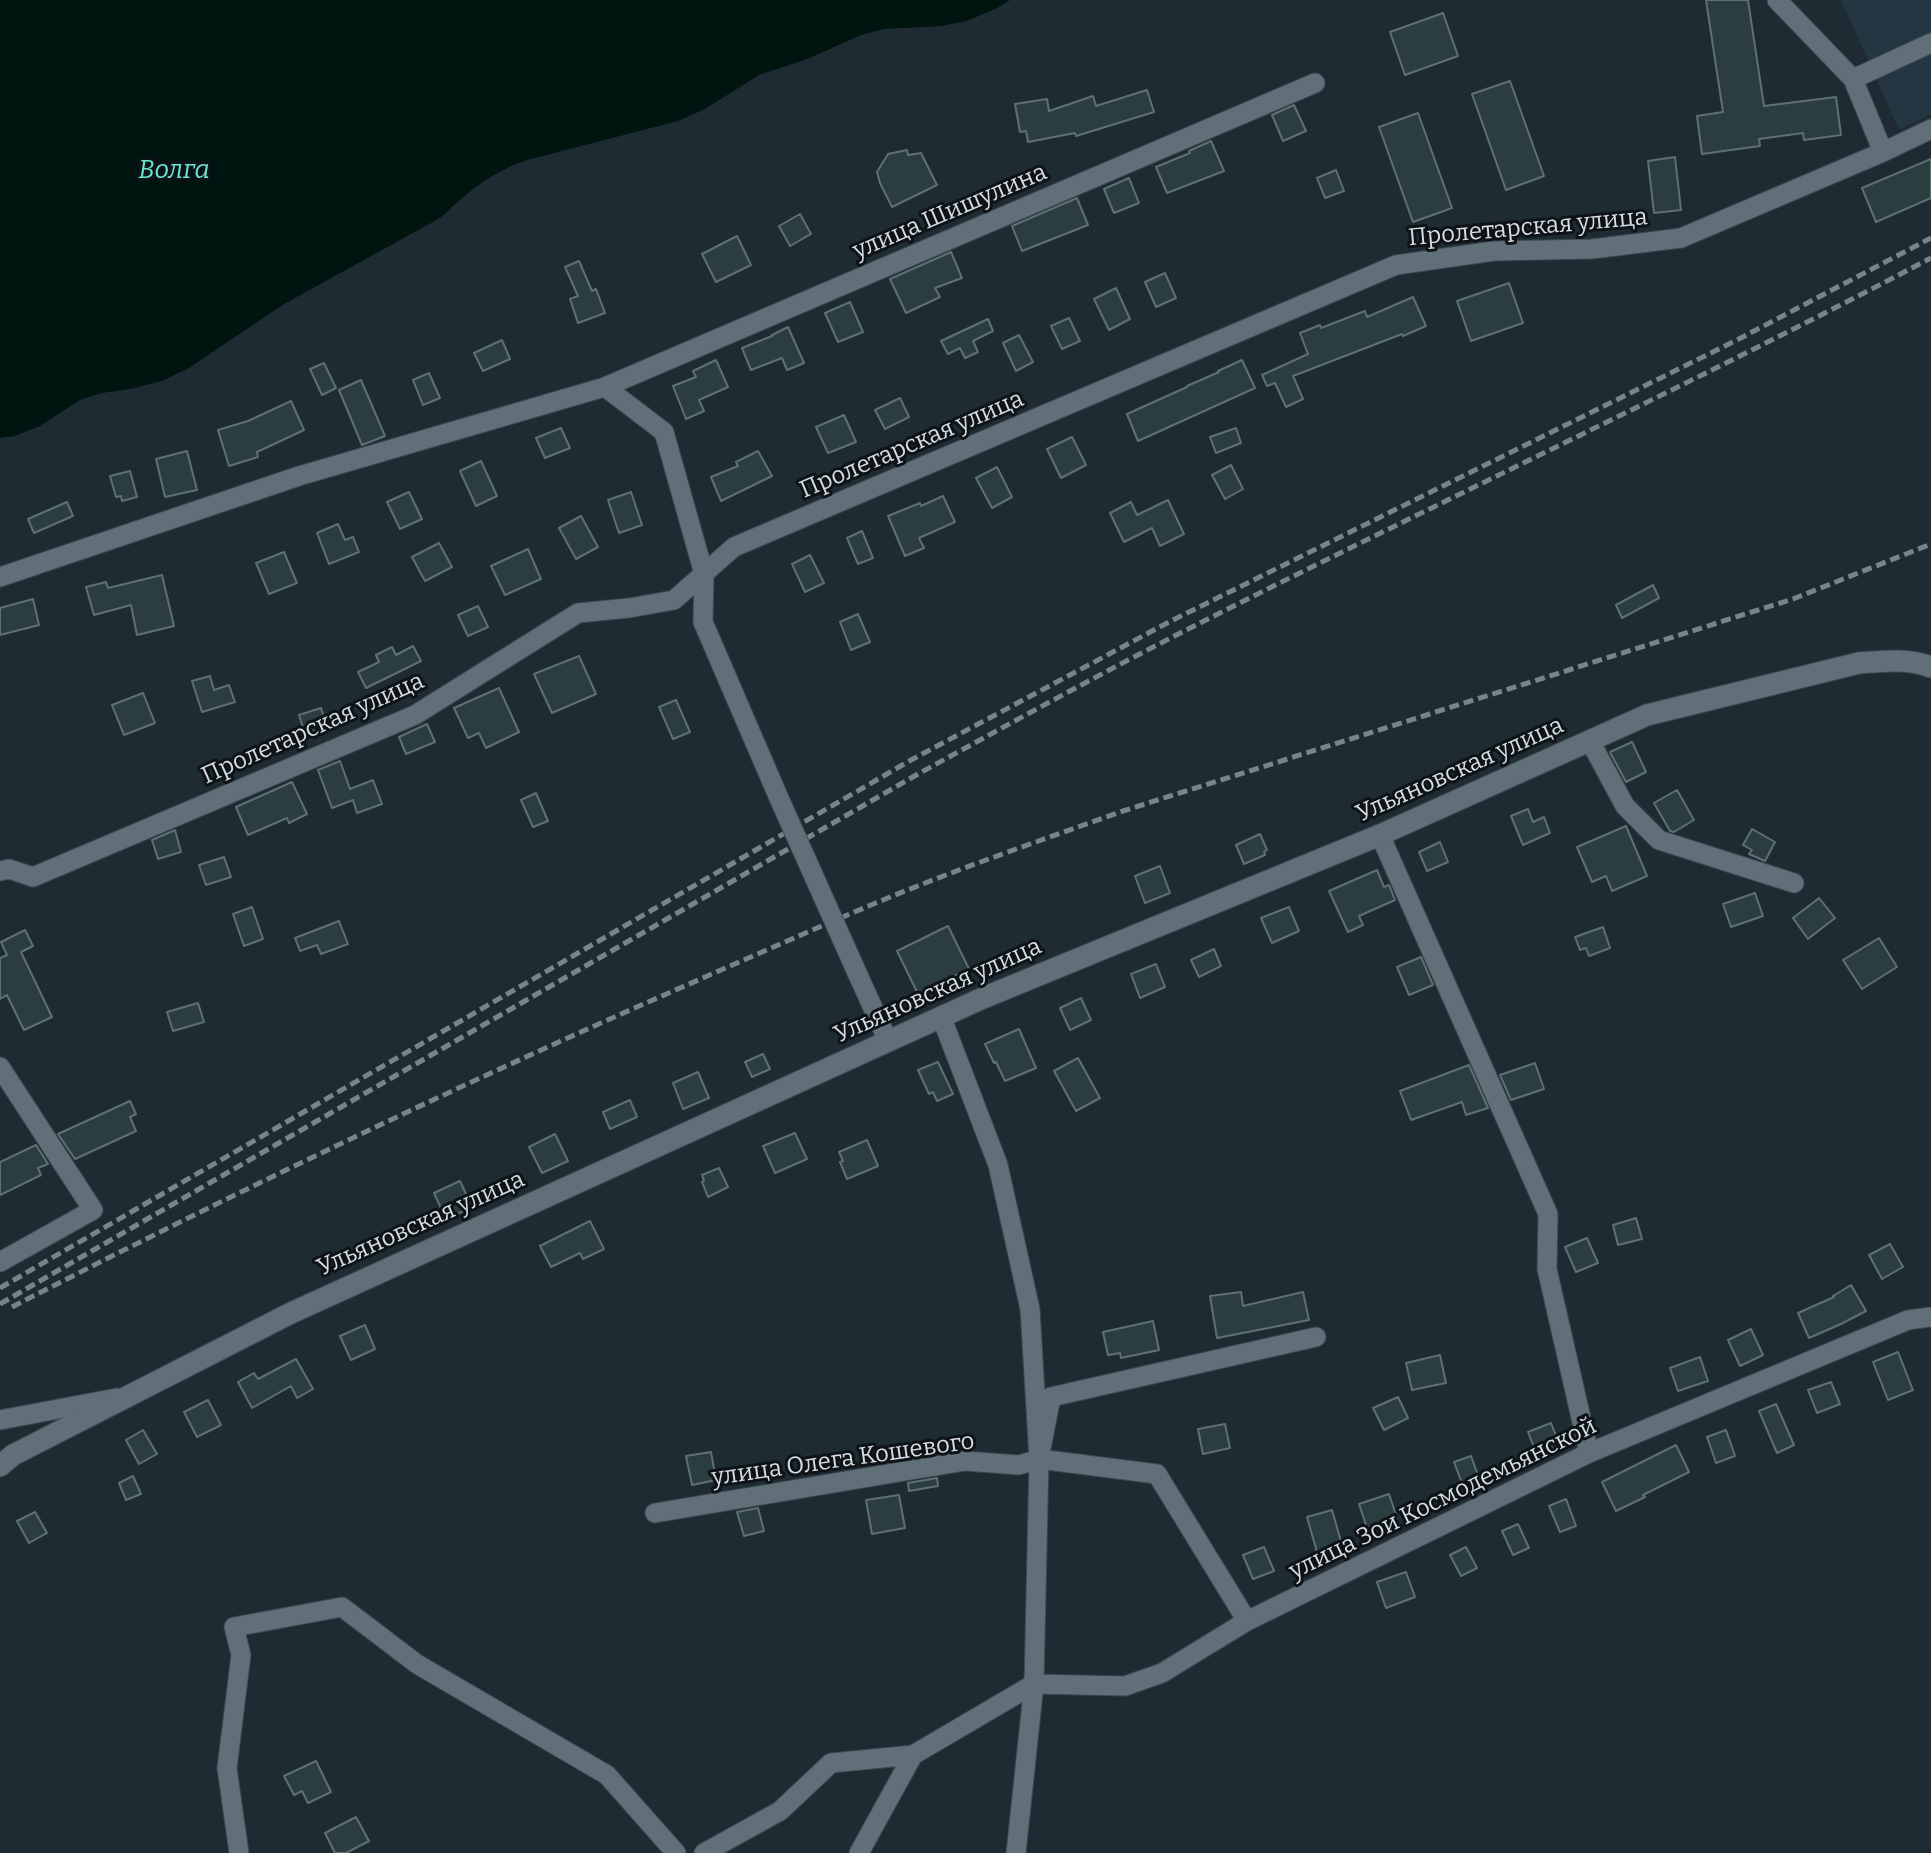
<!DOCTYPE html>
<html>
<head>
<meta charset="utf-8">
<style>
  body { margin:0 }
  canvas { display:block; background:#1e2b33 }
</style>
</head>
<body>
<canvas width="1931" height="1853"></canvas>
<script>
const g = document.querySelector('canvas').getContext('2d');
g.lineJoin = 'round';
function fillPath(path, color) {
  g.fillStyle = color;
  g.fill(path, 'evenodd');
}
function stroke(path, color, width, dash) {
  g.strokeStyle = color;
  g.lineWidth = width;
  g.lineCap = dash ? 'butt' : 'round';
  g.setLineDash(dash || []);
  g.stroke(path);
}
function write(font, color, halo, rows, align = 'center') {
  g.font = font + ' Bitter,serif';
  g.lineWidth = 6;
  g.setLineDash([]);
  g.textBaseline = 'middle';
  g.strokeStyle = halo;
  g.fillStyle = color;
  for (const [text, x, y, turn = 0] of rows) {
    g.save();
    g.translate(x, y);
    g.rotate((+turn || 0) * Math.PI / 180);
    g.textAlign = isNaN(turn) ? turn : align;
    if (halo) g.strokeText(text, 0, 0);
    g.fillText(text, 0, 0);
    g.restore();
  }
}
fillPath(new Path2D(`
  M1841,0h90v114l-32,16z`), '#233642');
fillPath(new Path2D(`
  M0,0h1010l-13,8 -30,13 -26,5 -57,3 -23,6 -56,25 -46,15 -54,34 -27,12 -151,39c-35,12 -59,31 -85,57l-158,87 -95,64 -27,13 -32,8 -28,4 -22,7 -40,26 -25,10 -15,2z`), '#001410');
const building = new Path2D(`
  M1706,0h42l16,106 72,-9 5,38 -37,5 -1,-7 -44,6 1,7 -58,8 -5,-38 26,-4z
  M1443,13l15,43 -53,19 -15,-43z
  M1510,81l34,95 -38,14 -34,-96z
  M1147,90l7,22 -78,24 -1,-3 -47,9 -2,-11 -6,1 -5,-28 32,-5 2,12 44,-15 3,10z
  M1294,105l12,26 -23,10 -11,-26z
  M1418,113l34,95 -39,14 -34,-95z
  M1211,141l13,30 -57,22 -11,-26 34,-14 -1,-2z
  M907,150l1,5 13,-2 16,32 -45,22 -12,-24 -3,-11 11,-18z
  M1675,157l6,53 -27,3 -6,-52z
  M1931,159v39l-55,24 -14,-34z
  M1336,170l8,21 -19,7 -8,-20z
  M1129,178l10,25 -25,10 -10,-24z
  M1077,198l11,27 -66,26 -10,-25z
  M800,214l11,20 -21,12 -11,-20z
  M737,236l14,29 -35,17 -14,-28z
  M951,252l11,26 -27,10 5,9 -34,16 -16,-34z
  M579,261l13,30 4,-2 9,24 -27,10 -8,-24 8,-3 -13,-29z
  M1165,273l11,25 -20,9 -11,-25z
  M1509,283l14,40 -52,18 -14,-40z
  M1116,288l14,31 -21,11 -15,-31z
  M1413,297l13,29 -23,10 -1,-2 -109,42 10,23 -17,8 -11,-24 -8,3 -5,-11 46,-21 -8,-21 20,-8 1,3 44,-17 2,6z
  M850,302l13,30 -25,10 -13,-29z
  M1069,318l11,23 -18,8 -11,-23z
  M988,319l5,12 -20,10 5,11 -13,6 -5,-10 -12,6 -7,-13z
  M788,327l16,36 -17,7 -5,-12 -31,12 -9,-22 30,-12v-1z
  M1019,335l14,27 -17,9 -13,-28z
  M502,340l8,19 -27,12 -9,-18z
  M716,360l12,27 -29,13 5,11 -18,8 -13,-33 23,-9 -3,-6z
  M1242,360l13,28 -117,53 -11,-27 60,-27v-1l32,-14 -1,-1z
  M324,363l12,25 -14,7 -12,-26z
  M429,373l11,25 -17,7 -10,-25z
  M361,380l24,56 -23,9 -23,-55z
  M900,398l9,19 -24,12 -10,-19z
  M291,401l13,29 -47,22 1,5 -29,9 -11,-36 30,-9z
  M844,415l12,27 -28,11 -12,-26z
  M561,428l9,20 -25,10 -9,-20z
  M1236,428l5,15 -25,10 -6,-16z
  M1072,437l14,28 -25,13 -14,-29z
  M187,451l10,39 -32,7 -9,-38z
  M758,451l14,25 -51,25 -10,-24 27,-11 -2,-4z
  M481,461l16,35 -21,10 -16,-35z
  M1231,465l12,24 -18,10 -13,-24z
  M997,467l15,30 -20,11 -16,-30z
  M130,471l7,26 -15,4 -1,-5 -5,1 -6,-21z
  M409,492l13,27 -22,10 -13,-27z
  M631,492l11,33 -23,8 -11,-33z
  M943,496l12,26 -36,16 5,10 -19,8 -17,-40 32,-13 1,3z
  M1168,500l16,34 -24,12 -8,-18 -28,14 -14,-29 21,-11 6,13z
  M67,502l6,14 -39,17 -6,-14z
  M581,516l17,31 -22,12 -17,-31z
  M338,524l7,16 8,-3 6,15 -30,12 -12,-31z
  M862,531l11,27 -15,6 -11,-26z
  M439,543l13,24 -27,14 -13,-24z
  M528,549l13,30 -36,16 -14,-29z
  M284,552l13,31 -28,11 -13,-31z
  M810,555l14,28 -19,9 -13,-28z
  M162,575l12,51 -37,9 -6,-30 -37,10 -8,-28 20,-5 2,6z
  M1653,585l6,13 -37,20 -6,-13z
  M33,599l6,26 -39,10v-27z
  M478,606l10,21 -20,9 -10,-21z
  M858,614l12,28 -19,8 -11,-28z
  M413,646l8,15 -55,27 -8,-16 21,-10 -3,-7 16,-8 4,8z
  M579,656l17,38 -44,19 -18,-39z
  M210,676l4,14 15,-5 6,17 -33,10 -10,-31z
  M499,688l20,44 -33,16 -7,-15 -11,5 -14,-30z
  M143,693l12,30 -31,12 -12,-30z
  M676,700l14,32 -17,7 -14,-32z
  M321,708l6,19 -22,7 -6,-19z
  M427,724l8,18 -29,12 -7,-17z
  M1632,742l14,30 -20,10 -16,-30z
  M340,761l10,28 23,-9 9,24 -25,9 -4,-13 -21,8 -14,-38z
  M292,782l15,32 -18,9 -2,-5 -39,17 -12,-28z
  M1677,790l17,30 -20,12 -4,-1 -16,-28z
  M536,793l12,28 -15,6 -12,-27z
  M1528,809l5,13 11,-5 6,16 -27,12 -12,-29z
  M1626,826l21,50 -35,15 -6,-15 -14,6 -15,-35z
  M1752,829l23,13 -10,19 -16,-7 3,-4 -9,-5z
  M175,830l6,22 -23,7 -6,-19z
  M1260,834l7,16 -3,2 1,3 -21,9 -8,-19z
  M1440,842l8,20 -21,9 -8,-19z
  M224,857l7,20 -25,8 -7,-20z
  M1160,866l10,27 -25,10 -10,-27z
  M1377,870l7,17 5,-2 6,15 -36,16 4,9 -15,7 -19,-41z
  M1755,893l8,23 -32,11 -8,-23z
  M1819,898l16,20 -27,21 -15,-21z
  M252,907l11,32 -19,7 -11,-32z
  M1289,907l10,24 -27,12 -11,-25z
  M339,921l9,23 -27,10 -4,-9 -17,6 -5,-13z
  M948,926l21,43 -51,25 -21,-43z
  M1603,927l7,21 -21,8 -3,-8 -6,2 -5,-13z
  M25,930l8,16 -12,6 31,65 -28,13 -17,-35 -7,4v-41l7,-3 -6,-13z
  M1879,938l18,29 -35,22 -19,-29z
  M1214,949l7,17 -22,11 -8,-17z
  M1421,957l12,28 -24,10 -12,-28z
  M1156,964l9,23 -25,11 -9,-24z
  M1081,998l10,22 -21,10 -10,-22z
  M198,1003l6,19 -31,9 -6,-19z
  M1019,1029l17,39 -31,13 -9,-19 -2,1 -9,-19z
  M763,1054l7,15 -18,8 -7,-15z
  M1078,1058l22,40 -24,13 -22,-40z
  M938,1062l15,32 -16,7 -4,-9 -4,2 -11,-24z
  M1535,1063l9,26 -33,11 -11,-25z
  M1469,1065l19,43 -22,7 -4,-13 -51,18 -11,-29z
  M698,1072l11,26 -26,11 -10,-26z
  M630,1100l7,17 -27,12 -7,-17z
  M130,1101l6,13 -6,3 6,14 -61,28 -17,-25z
  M795,1133l12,26 -32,14 -12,-27z
  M555,1134l13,27 -26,12 -13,-26z
  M867,1140l11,26 -31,13 -7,-17 3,-1 -4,-9z
  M36,1145l12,19 -10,4 3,7 -41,20v-33z
  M719,1168l9,19 -20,10 -6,-15 2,-1 -2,-6z
  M460,1181l12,26 -26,12 -12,-26z
  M1636,1218l6,21 -24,6 -5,-20z
  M590,1221l14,28 -21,10 -3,-6 -29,14 -11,-21z
  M1587,1238l11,25 -22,9 -11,-25z
  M1890,1244l13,23 -21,12 -13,-24z
  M1851,1285l15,26 -25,13 -32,14 -11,-25 36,-16 -1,-1z
  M1241,1292l2,14 60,-14 6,28 -92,18 -7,-42z
  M1153,1321l6,29 -38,8 -1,-5 -12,2 -5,-23z
  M365,1325l10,24 -24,11 -11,-24z
  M1751,1329l12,26 -23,11 -12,-26z
  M1898,1352l15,38 -25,10 -15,-38z
  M1440,1355l6,28 -34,7 -6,-27z
  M1700,1357l8,24 -30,10 -8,-23z
  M296,1359l17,30 -16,9 -6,-12 -39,22 -14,-26 16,-9 4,6z
  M1831,1382l9,22 -23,9 -9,-23z
  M1398,1397l10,21 -24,12 -11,-22z
  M208,1400l13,25 -24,12 -13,-25z
  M1776,1404l18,41 -17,8 -18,-42z
  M1551,1423l9,23 -23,9 -9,-23z
  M1225,1424l5,24 -27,6 -5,-25z
  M143,1430l14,24 -18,10 -13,-24z
  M1726,1430l9,26 -19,7 -9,-26z
  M1676,1445l13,27 -46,23 2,2 -29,14 -14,-29z
  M711,1452l5,28 -24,5 -6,-29z
  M1471,1456l10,28 -16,7 -11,-29z
  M133,1476l8,18 -15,6 -7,-17z
  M937,1478l1,8 -29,5 -1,-8z
  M1389,1494l8,24 -30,10 -8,-24z
  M899,1495l6,33 -33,6 -6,-34z
  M1566,1499l10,27 -16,6 -11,-26z
  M758,1508l6,23 -20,5 -7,-24z
  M1332,1510l10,35 -25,7 -10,-35z
  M35,1512l12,21 -18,10 -12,-22z
  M1518,1524l11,24 -16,7 -11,-24z
  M1264,1547l10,24 -21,8 -10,-24z
  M1466,1547l11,21 -16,8 -11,-21z
  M1406,1572l9,25 -29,11 -9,-26z
  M316,1761l15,31 -23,11 -6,-12 -8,4 -10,-19z
  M356,1817l13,24 -23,12h-11l-10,-20z`);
fillPath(building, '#2b3d3f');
stroke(building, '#5d7073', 2);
const minor = new Path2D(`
  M1777,0l76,79 30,73
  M1853,79l78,-36
  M605,387l59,45 40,142 -1,48 75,174
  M0,577l299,-101 306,-89 710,-304
  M1590,741l35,65 34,34 135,43
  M1380,835l168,379 -1,55 42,184
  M0,871l9,-2 24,8 382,-162 163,-102 51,-5 45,-8 60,-53 662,-282 98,-14 98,-2 89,-11 202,-86 48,-23
  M858,975l30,66
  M941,1016l57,149 32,144 9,150 -5,225 -18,169
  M0,1067l93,143 -93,52
  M0,1420l117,-22
  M1039,1459l118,15 90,147 342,-168 319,-133 23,-3
  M655,1513l310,-52 54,4 20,-6 12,-62 265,-60
  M239,1853l-12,-85 14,-113 -7,-28 108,-20 75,57 190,111 69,78
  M704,1853l76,-42 51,-48 82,-8
  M859,1853l54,-98 121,-71 91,2 37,-13 85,-52`);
const secondary = new Path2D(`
  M0,1466l13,-11 278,-142 692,-315 397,-163 267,-120 212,-52c24,-2 49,-5 72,4`);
stroke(minor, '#3d484f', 21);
stroke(secondary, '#3d484f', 23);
stroke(minor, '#606f78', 19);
stroke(secondary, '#606f78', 21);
stroke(new Path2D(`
  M0,1288l911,-528 258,-138 566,-281 196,-103
  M0,1304l918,-530c93,-51 187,-103 282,-151 243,-123 490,-238 731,-365
  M12,1307c220,-113 442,-220 668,-319 64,-28 127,-56 191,-83 83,-35 168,-64 252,-94l670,-212 138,-55`), '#79848a', 5, [10, 5]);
const minorBridge = new Path2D(`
  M778,796l80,179`);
stroke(minorBridge, '#3d484f', 21, []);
stroke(minorBridge, '#606f78', 19);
write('24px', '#d5dde2', '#0d1316', [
  ["улица Шишулина",950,212,-23],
  ["Пролетарская улица",1528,228,-5],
  ["Пролетарская улица",912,445,-23],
  ["Пролетарская улица",313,729,-24],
  ["Ульяновская улица",1460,770,-24],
  ["Ульяновская улица",938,991,-24],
  ["Ульяновская улица",421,1224,-24],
  ["улица Олега Кошевого",843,1460,-8],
  ["улица Зои Космодемьянской",1443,1499,-26]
]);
write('italic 26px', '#6be6ce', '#0d1316', [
  ["Волга",174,171]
]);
</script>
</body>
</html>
